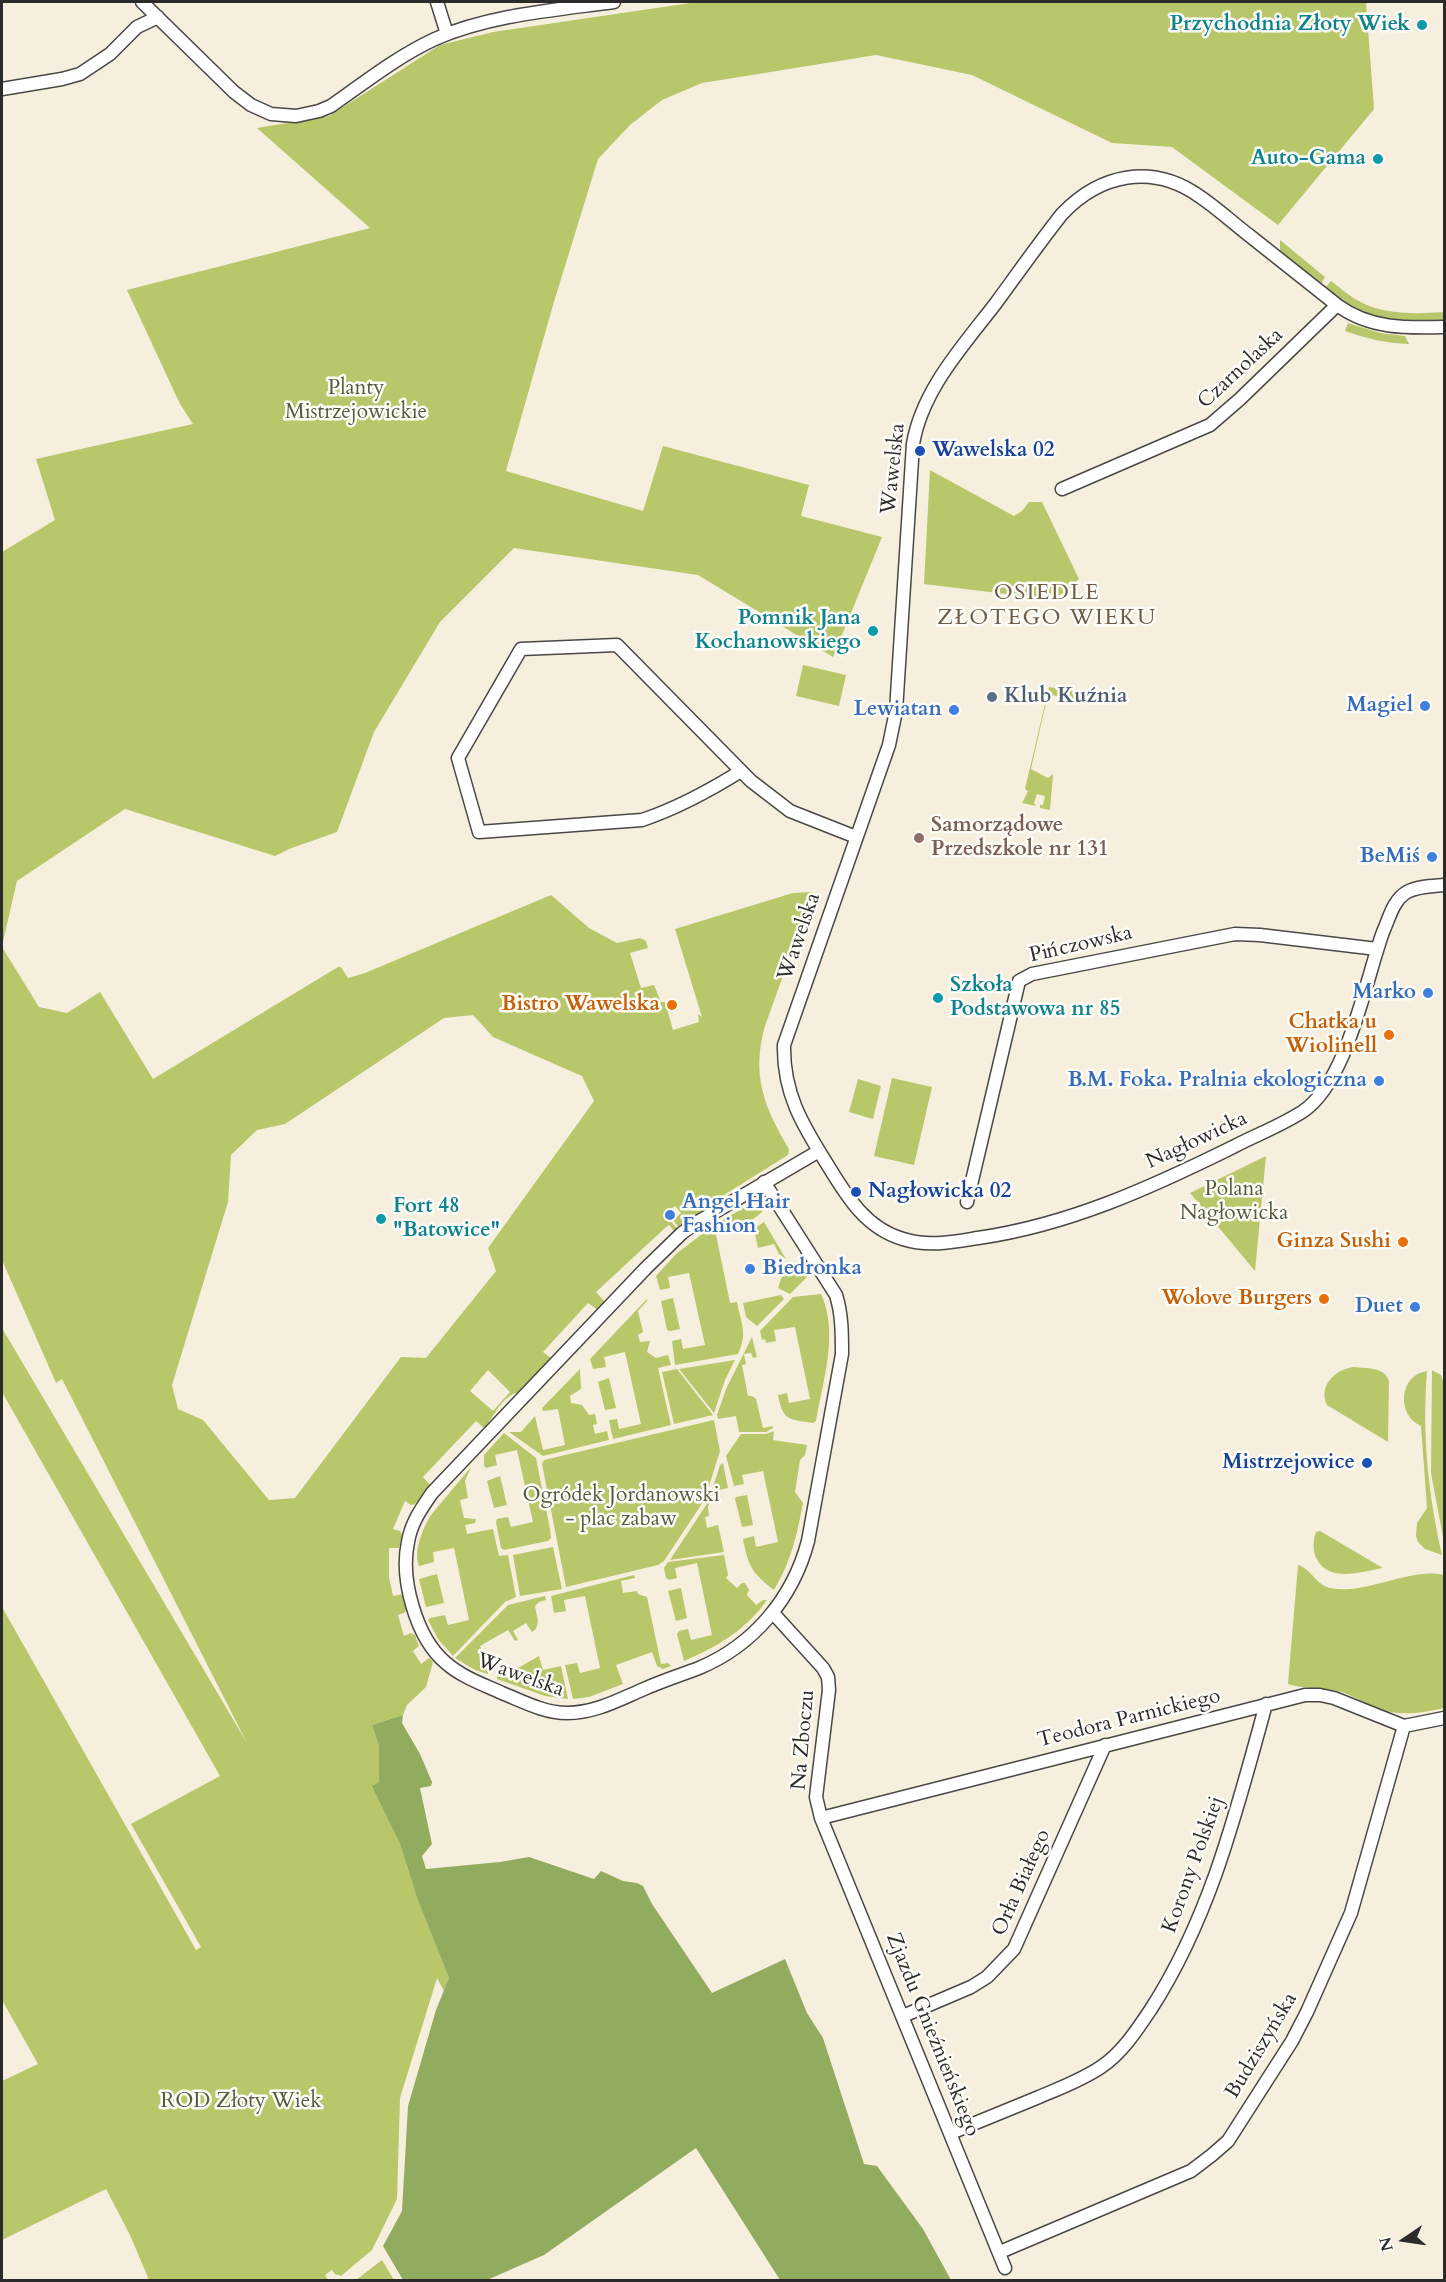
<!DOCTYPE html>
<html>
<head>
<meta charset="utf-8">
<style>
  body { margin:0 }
  #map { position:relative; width:1446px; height:2282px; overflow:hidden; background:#f6efde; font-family:Cardo,serif }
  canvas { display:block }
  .frame { position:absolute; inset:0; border:3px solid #2b2b2b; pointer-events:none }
  .north { position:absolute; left:1374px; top:2210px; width:60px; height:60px; -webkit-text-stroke:4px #fdfcf7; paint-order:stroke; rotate:257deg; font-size:16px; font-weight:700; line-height:24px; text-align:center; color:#2b2b2b }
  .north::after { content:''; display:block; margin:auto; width:21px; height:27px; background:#2b2b2b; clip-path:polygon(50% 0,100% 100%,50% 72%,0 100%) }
</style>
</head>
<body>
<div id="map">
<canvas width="1446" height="2282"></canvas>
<div class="frame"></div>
<div class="north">N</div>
</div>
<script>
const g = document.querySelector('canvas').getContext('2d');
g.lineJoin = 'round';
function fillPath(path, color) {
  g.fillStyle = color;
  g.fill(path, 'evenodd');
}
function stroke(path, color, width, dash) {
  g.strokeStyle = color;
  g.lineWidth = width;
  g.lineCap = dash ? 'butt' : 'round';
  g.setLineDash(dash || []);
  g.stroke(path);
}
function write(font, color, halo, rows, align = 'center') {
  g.font = font + ' Cardo,serif';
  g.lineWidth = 5;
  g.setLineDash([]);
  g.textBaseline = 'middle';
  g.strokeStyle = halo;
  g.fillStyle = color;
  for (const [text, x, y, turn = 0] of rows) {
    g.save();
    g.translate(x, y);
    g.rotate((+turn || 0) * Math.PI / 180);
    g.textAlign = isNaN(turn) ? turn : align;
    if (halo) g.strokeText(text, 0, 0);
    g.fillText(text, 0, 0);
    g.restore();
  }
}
fillPath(new Path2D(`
  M697,2h669l8,107 -96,116 -106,-78 -60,-4 -140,-68 -96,-20 -174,28 -40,17 -32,25 -32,34 -45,146 -47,166 137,40 20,-65 146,39 -8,31 81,21 -49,120 -135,-82 -184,-27 -74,74 -66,110 -37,100 -48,17 -14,7 -150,-47 -108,72 -15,65v-394l53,-32 -19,-61 157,-35 -13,-20 -53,-114 243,-62 -113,-100 72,-12 111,-71 53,-13z
  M1280,240l45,37 -4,7 -41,-32z
  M1331,281c8,6 17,14 26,19 24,15 60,14 87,12v9c-24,0 -52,2 -75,-6 -16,-6 -30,-17 -44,-27z
  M1348,323l32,10 25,3 4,8c-23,-1 -42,-5 -64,-13z
  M930,470l84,46 8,-5 7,-9h13l37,77 -14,14 -18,6 -123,-15z
  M803,665l43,10 -7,31 -43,-10z
  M1049,687l29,5 -1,9 -29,-7 -17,75 17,9 5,-4 -3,36 -10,-2v-3h3l2,-9 -8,-2 -3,9 2,3 -14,-3 6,-12 -3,-2z
  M813,892l-48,134c-14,49 -1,81 24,123l-1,6 -72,45 -6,8 -31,20 -6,-8 8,-7 -6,-7 -10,8 13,16 -3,2 -6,-7 -4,3 -69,64 9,10 -7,8 -10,-7 -45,49 8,6 -32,34c-18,4 -24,24 -35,36l-8,-7 -53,56 8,9 -16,18 -4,1 -6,-4 -12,28 7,2 2,4 -3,13h-10v29l4,19 11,-2 3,16 -3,3 -6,2 6,21 7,-3 4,2 4,11 -6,5 8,13 8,-6 4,4 -7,25 -19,18 -4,10 -31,10 7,21v37l-6,2 27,59 17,54 32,80 -5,13 -7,-13 -37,120 -3,101 -25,51 -31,26 -6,-2 -3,-4 -7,5 3,5h-179l-19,-45 -24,-46 -104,51v-159l36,-17 -36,-64v-393l194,343 5,-3 -70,-123 89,-48 -218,-384v-64l245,415 -185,-364 -6,4 -54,-123v-313l37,60 28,6 33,-21 53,87 185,-112h3l7,11 17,-5 186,-78 38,33 28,15 23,-5 6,3 2,7 -18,5 11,35 13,-3 7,17h4l8,28 26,-8 -1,-8 4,3 -27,-88 118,-36zM473,1015l20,22 89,39 12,25 -106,147 8,23 -70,87 -25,-1 -106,141 -26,2 -66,-80 -25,-11 -6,-24 56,-183 3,-47 26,-25 28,-6 159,-106zM488,1370l22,22 -17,19 -23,-20z
  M892,1078l40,9 -18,78 -40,-9z
  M858,1079l23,7 -8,33 -24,-7z
  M1266,1156l-11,115 -65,-78z
  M754,1205l9,3 -1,4 -10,8 -31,6v-5l26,-15z
  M764,1222l22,37 -7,-5 -5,-10 -16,4 -4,-19z
  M714,1225l16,78 7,-1c4,21 11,31 1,52l-63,11 -3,-24 9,-2 2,10 22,-4 -16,-72 -21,4 2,11 -10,2 -4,-14 20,-22z
  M803,1265l5,11 -18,18 -12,-6 4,-12z
  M821,1294c18,39 2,86 -5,127l-3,2c-25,-4 -30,-2 -35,-28l9,-2 2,10 21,-4 -15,-72 -21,3 2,11 -10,2 -1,-4 -3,1 -2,-9 33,-34z
  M781,1295l3,4 -27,27 -11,-9 -3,-14z
  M673,1298l7,31 -10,2 -3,-1 -6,-29z
  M647,1299v2l-9,10 5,21 -5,3 2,7 10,-1 -3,11 9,6 12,-3 3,10 -13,3 13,57 -58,14 -4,-19 8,-1 2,10 22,-5 -16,-72 -21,5 2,10 -13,2 -3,-10z
  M752,1337l5,20 -4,1 -2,-5 -7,1 2,10 -4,1 6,31h4l4,3 7,29 10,-2v2l-7,4h-27l-3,-16 -18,3 -1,-4 9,-26z
  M735,1360l-10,20 -11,33 -35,-44z
  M1354,1367c13,2 30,-1 35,14l-1,61 -61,-37c-9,-19 8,-36 27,-38z
  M580,1369l1,20 -11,7 1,7 11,2 7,10 6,-1 2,10 -4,1 2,9 12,-3 2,9 -66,16 -34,-24h12l14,-16 8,34 22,-5 -7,-36 -15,2 -1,-3z
  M677,1369l36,46 -39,9 -12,-52z
  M1432,1370l9,5 3,9v159l-13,-70z
  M1427,1371c-5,64 1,122 15,184l-17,-6 -7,-7 -2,-6 1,-13 10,-15 -6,-82c-25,-11 -22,-51 6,-55z
  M609,1378l7,30 -11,2 -7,-28z
  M714,1420l6,31 -15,48 -41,62 -6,4 -92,22 -24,-123 2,-4z
  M774,1431l-1,9 34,5 -2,10 -5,5 -5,32 8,11c-6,32 -12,59 -29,87 -22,-17 -26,-24 -31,-51l11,-3 2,11 22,-5 -15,-71 -21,4 2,9 -10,2 -8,-30 15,-22h25z
  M504,1433l32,25 14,71 1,9 -3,3 -44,9 -3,-2 -5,-26 1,-3 11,-2 3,10 22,-5 -16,-72 -22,5 2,10 -11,3 -2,-2v-11z
  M723,1463l5,25 -14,3 -6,16 1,9 -4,1 2,11 11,-3 6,27 -54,8 38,-58 12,-37z
  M471,1467l-6,14 3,17 -8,2 4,18 12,1 -1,4 -10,2 2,9 26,-5 6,27 9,-1 8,42 -11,5 -52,54 -15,-17 -10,-19 2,-2 15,-3 3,10 21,-5 -15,-72 -21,4 1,10 -15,4c-6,-15 4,-38 12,-51z
  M500,1476l7,29 -13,3 -7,-27z
  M747,1495l6,30 -11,2 -7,-28 1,-2z
  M1320,1531l63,37c-23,4 -57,16 -68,-13 -2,-7 -2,-16 1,-23z
  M553,1547l9,42 -42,7 -7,-41z
  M724,1555l4,20 -2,3 11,10 5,-5h3l4,7 -2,5 9,10 7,-5h4c-21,30 -50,47 -83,61l-7,-27 2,-3 9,-2 3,11 21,-5 -15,-72 -22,5 2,10 -8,2 -3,-2 -2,-10 4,-6z
  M1298,1565c16,5 17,23 39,24 33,3 77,-22 107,-14v133c-23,5 -44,9 -68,0 -11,-4 -22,-12 -34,-16 -18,-5 -36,-2 -54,-8z
  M437,1574l7,29 -18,4 -7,-28z
  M634,1575l1,3 -14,3 2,12 14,-2 1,3 9,3 14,67 7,-1 3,3 -8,3 -6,-3 -5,-14 -36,13 7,19 -34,13 -16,2 -8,-34 12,-2 3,10 20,-5 -15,-72 -21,4 2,11 -12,2 -3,-17z
  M681,1588l6,30 -11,3 -8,-30z
  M545,1596l1,4 -7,2 -4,4 3,15 -2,8 -4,3 -6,-9 -13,8 5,9 -3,1 -7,-11 -28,16 9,18 -1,10 -13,-4 -20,-12 53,-53z
  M539,1656l4,14 18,-4 7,33 -23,-3 -48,-17 1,-7 11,1z
  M382,2260l12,20h-38z`), '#b7c76a');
fillPath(new Path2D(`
  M403,1715l-1,8 18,31 12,28 -1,4 -11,2 12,56 -10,12 4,13 74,-7 29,-5 65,22 7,-8 22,10 14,2 6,3 9,18 60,89 73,-34 22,54 16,25 41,126 13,2 46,63 28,51h-171l-84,-132 -152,107 -57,25h-84l-20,-34 19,-35 6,-105 28,-96 13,-32 -32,-80 -17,-54 -28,-58 7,-4v-36l-7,-21z`), '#91ac5e');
const minor = new Path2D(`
  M142,2l92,90 17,13 20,9 25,2 23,-5 12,-5c33,-23 67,-50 104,-67 54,-24 120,-29 179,-37
  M437,2l10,32
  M2,89l60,-10 18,-5 30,-20 27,-27 21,-10
  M1444,327c-39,1 -74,2 -107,-22 -29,-23 -58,-46 -87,-69 -17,-13 -33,-28 -51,-40 -47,-33 -99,-22 -137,18 -23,29 -44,59 -66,89 -33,43 -74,87 -83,141l-17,267 -7,34 -105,300c-1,48 18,79 43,119 19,31 38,64 76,75 25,8 50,3 75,-1 91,-13 174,-51 255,-91 23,-12 47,-21 69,-35 45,-29 63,-130 81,-180 6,-13 10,-32 24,-40 11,-6 26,-6 37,-7
  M1062,489l148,-64 30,-26 97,-94
  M741,771c-32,20 -63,37 -99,49l-163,12 -21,-74 63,-109 96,-4 134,136 39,30 66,26
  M764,1182l72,113c6,19 6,39 6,59l-34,187c-15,57 -54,104 -109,127 -18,7 -37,13 -55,21 -26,11 -49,24 -77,24 -23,0 -45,-12 -65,-20 -20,-9 -40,-16 -56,-30 -30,-25 -46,-84 -38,-121 3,-19 13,-33 24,-49l214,-225 36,-35 14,-10 123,-72
  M967,1202l52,-221 13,-7 203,-40 25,1 117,14
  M773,1613l50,55 5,9 1,13 -13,107 5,21 184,450
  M821,1818l484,-123h15l14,3 70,28 40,-8
  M903,2016l68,-29 16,-10 27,-28 91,-204
  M951,2133c29,-12 59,-24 88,-36 21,-9 43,-17 62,-30 21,-14 36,-37 50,-58 60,-93 86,-200 115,-305
  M1000,2252l191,-81 21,-16 16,-14 64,-100 15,-29 44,-99 53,-187`);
stroke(minor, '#494846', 15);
stroke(minor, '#fff', 12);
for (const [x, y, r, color] of [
  [1422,25,6,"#0f9aa8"],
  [1378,159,6,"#0f9aa8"],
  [920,451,6,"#1a4fb4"],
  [873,631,6,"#0f9aa8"],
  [992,697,6,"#5c6f8a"],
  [1425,706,6,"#3f7fe0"],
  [954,710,6,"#3f7fe0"],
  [919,838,6,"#8d6e63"],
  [1432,857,6,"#3f7fe0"],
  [1428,993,6,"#3f7fe0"],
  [938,998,6,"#0f9aa8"],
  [672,1005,6,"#e8710a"],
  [1389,1035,6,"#e8710a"],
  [1379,1081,6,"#3f7fe0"],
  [856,1192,6,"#1a4fb4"],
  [670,1215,6,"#3f7fe0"],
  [381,1219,6,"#0f9aa8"],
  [1403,1242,6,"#e8710a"],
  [750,1269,6,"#3f7fe0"],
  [1324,1299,6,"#e8710a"],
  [1415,1307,6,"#3f7fe0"],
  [1367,1463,6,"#1a4fb4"]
]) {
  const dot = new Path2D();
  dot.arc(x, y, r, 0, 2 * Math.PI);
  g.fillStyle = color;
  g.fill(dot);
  stroke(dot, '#fdfcf7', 2);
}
write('bold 21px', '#0d838f', '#fdfcf7', [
  ["Przychodnia Złoty Wiek",1410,25],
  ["Auto-Gama",1366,159],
  ["Pomnik Jana",861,619],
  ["Kochanowskiego",861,643],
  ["Szkoła",950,986,"left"],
  ["Podstawowa nr 85",950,1010,"left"],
  ["Fort 48",393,1207,"left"],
  ["\"Batowice\"",393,1231,"left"]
], 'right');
write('21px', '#2b2b2b', '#fdfcf7', [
  ["Czarnolaska",1241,369,-43],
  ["Wawelska",894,469,-84],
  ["Wawelska",800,937,-71],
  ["Pińczowska",1081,945,-13],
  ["Nagłowicka",1197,1141,-25],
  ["Wawelska",520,1676,20],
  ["Teodora Parnickiego",1129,1719,-14],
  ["Na Zboczu",804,1740,-85],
  ["Korony Polskiej",1194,1865,-70],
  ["Orła Białego",1022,1883,-66],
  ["Zjazdu Gnieźnieńskiego",932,2035,68],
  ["Budziszyńska",1262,2046,-59]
]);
write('21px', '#555a3e', '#fdfcf7', [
  ["Planty",356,389],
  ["Mistrzejowickie",356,413],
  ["Polana",1234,1190],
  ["Nagłowicka",1234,1214],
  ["Ogródek Jordanowski",621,1496],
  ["- plac zabaw",621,1520],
  ["ROD Złoty Wiek",241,2102]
]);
write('bold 21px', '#164399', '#fdfcf7', [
  ["Wawelska 02",932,451],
  ["Nagłowicka 02",868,1192],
  ["Mistrzejowice",1355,1463,"right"]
], 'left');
write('bold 21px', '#4e5e75', '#fdfcf7', [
  ["Klub Kuźnia",1004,697]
], 'left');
write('bold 21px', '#366cbe', '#fdfcf7', [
  ["Magiel",1413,706],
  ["Lewiatan",942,710],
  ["BeMiś",1420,857],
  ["Marko",1416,993],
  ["B.M. Foka. Pralnia ekologiczna",1367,1081],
  ["Angel Hair",682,1203,"left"],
  ["Fashion",682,1227,"left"],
  ["Biedronka",762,1269,"left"],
  ["Duet",1403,1307]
], 'right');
write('bold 21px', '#785e54', '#fdfcf7', [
  ["Samorządowe",931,826],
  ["Przedszkole nr 131",931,850]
], 'left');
write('bold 21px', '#c56008', '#fdfcf7', [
  ["Bistro Wawelska",660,1005],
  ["Chatka u",1377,1023],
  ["Wiolinell",1377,1047],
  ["Ginza Sushi",1391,1242],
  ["Wolove Burgers",1312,1299]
], 'right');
g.letterSpacing = '1.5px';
write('22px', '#6e5b46', '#fdfcf7', [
  ["OSIEDLE",1047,594],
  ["ZŁOTEGO WIEKU",1047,619]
]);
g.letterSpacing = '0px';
</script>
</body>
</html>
